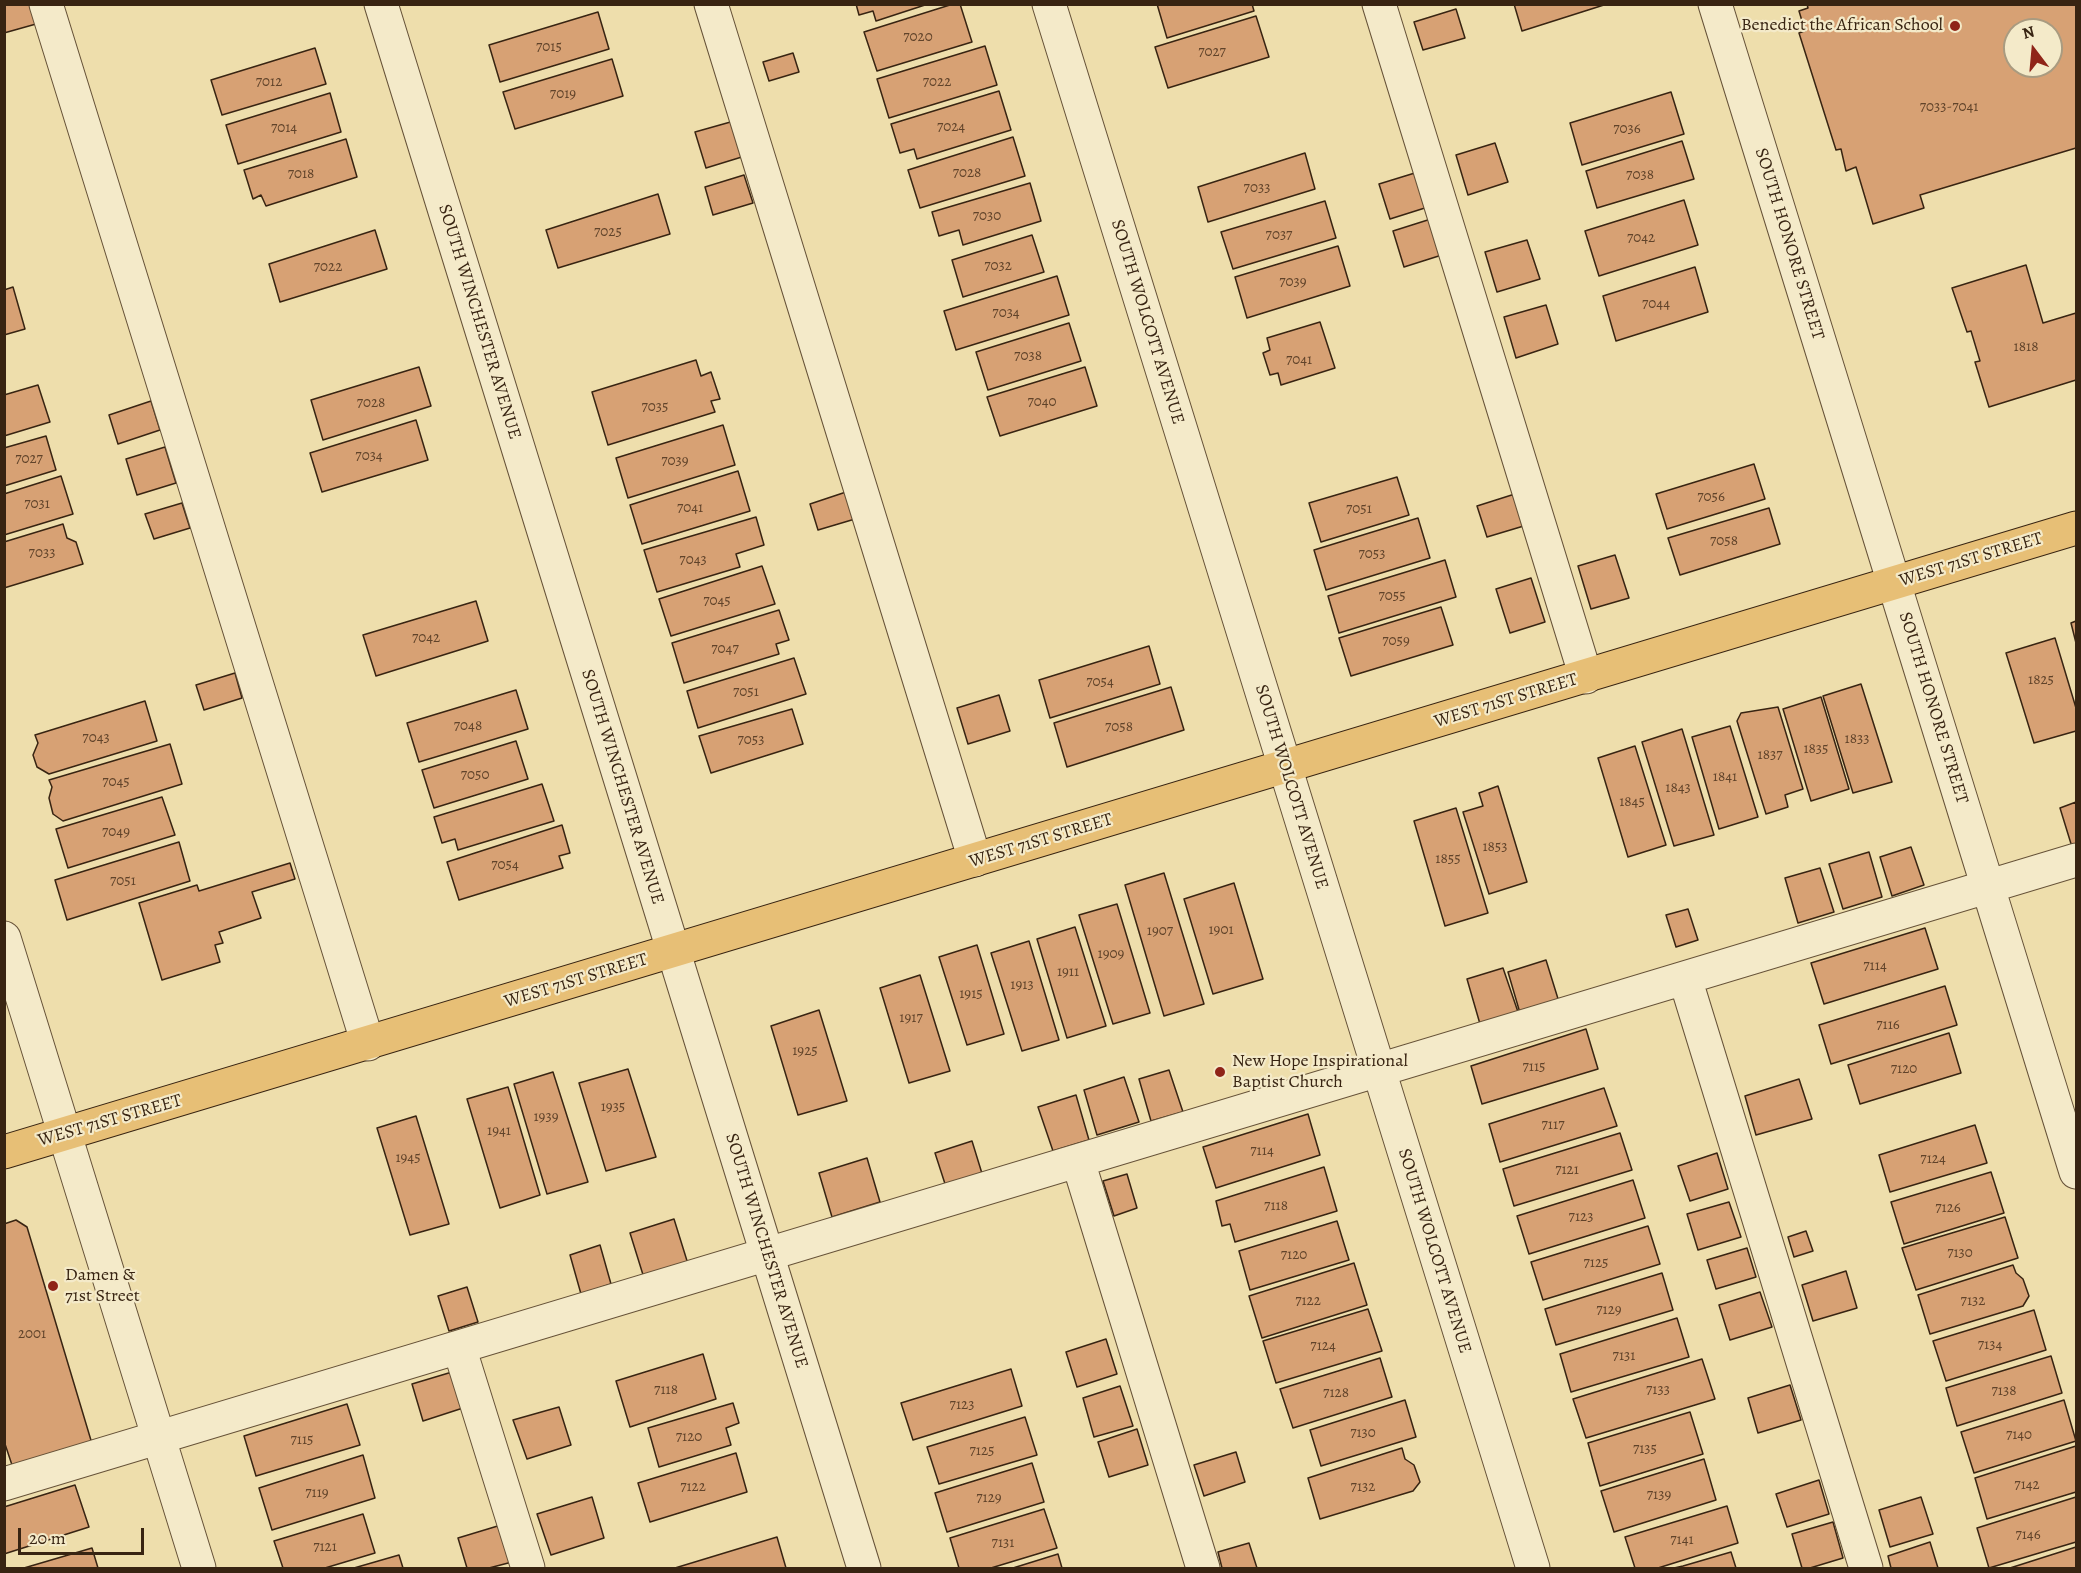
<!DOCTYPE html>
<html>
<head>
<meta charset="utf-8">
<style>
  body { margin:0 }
  #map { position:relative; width:2081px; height:1573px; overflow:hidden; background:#eedeac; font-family:Alegreya,serif }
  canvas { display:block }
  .frame { position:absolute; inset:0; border:6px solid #382412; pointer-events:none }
  .north { position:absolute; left:2003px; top:18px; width:60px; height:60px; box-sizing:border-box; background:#f4eac9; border:2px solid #a99b80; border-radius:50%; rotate:344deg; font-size:16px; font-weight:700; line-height:24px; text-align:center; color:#382412 }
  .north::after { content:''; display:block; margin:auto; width:21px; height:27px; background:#8f2418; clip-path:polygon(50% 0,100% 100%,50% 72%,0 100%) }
  .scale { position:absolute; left:18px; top:1528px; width:126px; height:27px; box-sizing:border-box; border:3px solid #382412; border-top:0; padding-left:8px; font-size:18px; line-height:21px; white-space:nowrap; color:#382412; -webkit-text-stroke:4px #f4eac9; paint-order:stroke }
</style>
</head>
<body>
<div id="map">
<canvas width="2081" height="1573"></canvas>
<div class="frame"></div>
<div class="north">N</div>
<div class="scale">20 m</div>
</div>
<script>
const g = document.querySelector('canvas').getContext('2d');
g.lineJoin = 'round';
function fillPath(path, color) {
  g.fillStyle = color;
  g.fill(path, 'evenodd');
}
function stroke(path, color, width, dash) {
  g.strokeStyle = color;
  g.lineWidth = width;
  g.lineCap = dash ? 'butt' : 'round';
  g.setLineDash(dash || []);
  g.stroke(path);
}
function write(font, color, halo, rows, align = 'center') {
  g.font = font + ' Alegreya,serif';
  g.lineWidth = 4.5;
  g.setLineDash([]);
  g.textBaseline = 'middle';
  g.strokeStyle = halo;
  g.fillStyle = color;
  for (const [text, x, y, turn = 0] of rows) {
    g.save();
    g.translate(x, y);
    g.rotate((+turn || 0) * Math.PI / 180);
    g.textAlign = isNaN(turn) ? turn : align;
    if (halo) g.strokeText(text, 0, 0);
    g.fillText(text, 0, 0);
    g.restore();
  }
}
const building = new Path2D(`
  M4,4h26l6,20 -32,9z
  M856,4h72l-52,17 -3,-10 -14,4z
  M953,4h7l12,38 -95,29 -13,-39z
  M1157,4h95l2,7 -87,27z
  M1514,4h93l-85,27z
  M1807,4h269v144l-156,47 4,13 -51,16 -17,-57 -10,4 -5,-22 -5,1 -37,-117 6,-2 -6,-20 9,-3zM2015,30h36v36h-36z
  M1456,9l9,29 -42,12 -9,-28z
  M598,12l11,37 -109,33 -11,-37z
  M1256,16l13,41 -101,31 -13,-41z
  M985,46l12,39 -108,33 -12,-39z
  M315,48l11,36 -104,31 -11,-35z
  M793,53l6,19 -30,9 -6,-19z
  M612,59l11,37 -108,33 -12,-37z
  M999,91l12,39 -94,29 -3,-10 -14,4 -9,-29z
  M1671,92l13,42 -102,31 -12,-42z
  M330,93l11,39 -103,32 -12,-39z
  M734,121l11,35 -39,12 -11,-36z
  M1013,137l12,39 -105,32 -12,-38z
  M346,139l11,38 -91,29 -5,-11 -8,4 -9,-29z
  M1682,141l12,38 -97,29 -11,-37z
  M1495,143l13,39 -40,13 -12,-40z
  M1305,153l10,36 -107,33 -10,-35z
  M1418,172l10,35 -38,12 -11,-35z
  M744,175l9,28 -40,12 -8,-28z
  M1030,183l11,38 -78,24 -4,-15 -20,6 -7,-24z
  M658,194l12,40 -112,34 -12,-38z
  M1684,200l14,45 -99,31 -14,-45z
  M1325,201l11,37 -103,31 -12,-37z
  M1434,218l11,36 -41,13 -11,-36z
  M375,230l12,39 -107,33 -11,-38z
  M1032,235l12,37 -81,25 -11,-37z
  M1527,240l13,39 -43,13 -12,-40z
  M1338,246l12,40 -103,32 -12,-41z
  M2026,265l17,58 33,-10v67l-87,27 -14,-45 5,-1 -9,-30 -4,1 -15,-44z
  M1695,267l13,45 -92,29 -13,-45z
  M1057,276l12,39 -113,35 -12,-39z
  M13,287l12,42 -21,6v-45z
  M1546,305l12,39 -42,14 -12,-41z
  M1320,322l15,46 -54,17 -3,-12 -8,2 -7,-22 7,-3 -3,-12z
  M1069,323l12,38 -93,29 -12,-38z
  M696,360l5,16 10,-4 9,27 -9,2 4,11 -107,33 -16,-53z
  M419,367l12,39 -108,34 -12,-40z
  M1085,367l12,39 -97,30 -13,-39z
  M38,385l12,37 -46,14v-41z
  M151,401l9,29 -42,14 -9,-29z
  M416,420l12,40 -106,32 -12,-39z
  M723,425l12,40 -107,33 -12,-40z
  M46,436l10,34 -52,16v-38z
  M165,447l11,36 -39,12 -11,-36z
  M1754,464l11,35 -98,30 -11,-35z
  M738,471l12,40 -108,33 -12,-39z
  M61,476l12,38 -69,21v-41z
  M1397,477l12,38 -88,27 -12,-39z
  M846,492l9,27 -37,11 -8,-26z
  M1518,493l9,32 -40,12 -10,-31z
  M182,503l8,25 -36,11 -9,-25z
  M1769,508l11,36 -100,31 -12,-37z
  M756,517l8,28 -28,9 4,13 -83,25 -13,-42z
  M1418,518l12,40 -104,32 -12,-40z
  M63,524l4,14 9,4 7,22 -79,24v-46z
  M1615,555l14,43 -38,11 -13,-43z
  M1445,560l11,37 -117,36 -11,-37z
  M762,566l13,38 -104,32 -12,-37z
  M1531,578l14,44 -35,11 -14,-44z
  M476,601l12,40 -112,35 -13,-41z
  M1441,607l12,38 -102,31 -12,-38z
  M779,610l10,30 -13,4 3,10 -95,29 -12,-40z
  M2076,621v22l-5,-20z
  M2055,638l21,70v23l-42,12 -28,-90z
  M1149,646l11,38 -110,34 -11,-38z
  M794,658l12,36 -108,34 -11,-37z
  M235,673l7,25 -38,12 -8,-25z
  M1861,684l31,98 -39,11 -30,-97z
  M1171,687l13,43 -117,37 -13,-44z
  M516,690l12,39 -109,33 -12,-39z
  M999,695l11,36 -42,13 -11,-36z
  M1821,697l28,92 -38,12 -28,-92z
  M145,701l12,40 -108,33 -12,-7 -4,-12 5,-12 -3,-8z
  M1778,707l25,82 -18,6 3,12 -22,7 -29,-93 4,-8z
  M792,709l11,35 -92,29 -12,-37z
  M1730,726l28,91 -39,12 -27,-92z
  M1682,729l32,106 -40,11 -32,-104z
  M516,741l12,38 -94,29 -12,-38z
  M170,744l12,40 -119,37 -10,-7 -4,-16 3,-11 -3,-7z
  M1635,746l31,99 -38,12 -30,-99z
  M542,784l12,37 -96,29 -3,-11 -13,4 -8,-26z
  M1498,786l29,96 -38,12 -26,-82 20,-6 -4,-13z
  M162,797l13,38 -107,33 -12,-39z
  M2076,802v44l-4,1 -12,-39z
  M1456,808l32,105 -43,13 -31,-105z
  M562,825l8,28 -11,3 4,12 -104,32 -12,-38z
  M179,842l11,39 -123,39 -12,-40z
  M1911,847l13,38 -32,11 -12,-39z
  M1869,852l13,45 -39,12 -14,-45z
  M290,863l5,16 -43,13 9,26 -42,14 4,11 -8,2 5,17 -58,18 -23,-77 58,-18 2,6z
  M1820,868l14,44 -36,11 -13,-45z
  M1164,873l40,131 -40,12 -39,-131z
  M1234,883l29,96 -50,15 -29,-95z
  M1117,904l33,109 -37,11 -34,-109z
  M1688,909l10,31 -22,7 -10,-32z
  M1075,927l31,99 -39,12 -30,-99z
  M1925,928l13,41 -114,35 -13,-41z
  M1029,941l30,99 -37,11 -31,-98z
  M977,945l27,89 -37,11 -28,-88z
  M1546,960l13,42 -39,11 -12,-41z
  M1503,968l15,44 -38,12 -13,-45z
  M920,975l30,96 -41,12 -29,-95z
  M1945,986l12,39 -126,39 -12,-39z
  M819,1010l28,91 -49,14 -27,-89z
  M1586,1029l12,40 -116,35 -11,-38z
  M1949,1033l12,40 -101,31 -12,-39z
  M628,1069l28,88 -50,14 -27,-88z
  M1169,1070l14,42 -32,9 -12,-42z
  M553,1072l35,110 -41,12 -33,-110z
  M1124,1077l15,45 -42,13 -13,-45z
  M1799,1079l13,40 -56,16 -11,-39z
  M508,1087l32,108 -40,13 -33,-109z
  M1604,1088l13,38 -117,36 -11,-38z
  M1076,1095l13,45 -36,11 -15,-44z
  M1308,1114l12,41 -104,33 -13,-41z
  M416,1116l33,108 -39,11 -33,-107z
  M1975,1125l12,38 -97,29 -11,-37z
  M1620,1133l12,37 -118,36 -11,-37z
  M972,1141l12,39 -37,10 -12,-37z
  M1717,1153l11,36 -38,12 -12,-35z
  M867,1158l13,44 -48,15 -13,-44z
  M1324,1167l13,44 -102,31 -5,-18 -8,2 -6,-25z
  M1991,1172l13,41 -100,31 -13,-42z
  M1127,1174l10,34 -23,8 -11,-35z
  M1633,1180l12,38 -116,36 -12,-38z
  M1729,1202l12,35 -43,13 -11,-36z
  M2005,1217l13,41 -102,32 -14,-42z
  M674,1219l14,45 -44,14 -14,-45z
  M16,1220l11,7 66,220 -80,21 -9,-27v-217z
  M1337,1221l12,39 -99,30 -11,-39z
  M1648,1226l12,38 -117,36 -12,-38z
  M1806,1231l7,20 -19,6 -6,-20z
  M600,1245l11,39 -30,10 -11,-39z
  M1747,1248l9,29 -40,12 -9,-29z
  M1354,1263l13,42 -105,33 -13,-42z
  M2013,1265l3,8 7,6 6,17 -6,10 -93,28 -12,-39z
  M1846,1271l11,37 -44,13 -11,-36z
  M1662,1273l11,37 -117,35 -11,-36z
  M467,1287l11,35 -29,9 -11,-35z
  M1760,1292l12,35 -42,13 -11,-35z
  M1368,1309l14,42 -106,32 -13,-42z
  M2034,1310l12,40 -100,31 -13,-40z
  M1677,1318l12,39 -118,35 -11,-38z
  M1106,1339l11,35 -40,13 -11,-35z
  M703,1354l13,45 -86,28 -14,-46z
  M2051,1356l11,37 -105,33 -11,-38z
  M1380,1358l12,39 -99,31 -13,-39z
  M1702,1359l13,40 -129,39 -13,-39z
  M1011,1369l11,37 -109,34 -12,-37z
  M452,1372l11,36 -40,13 -11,-37z
  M1790,1385l11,35 -43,13 -10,-35z
  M1120,1386l13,40 -39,11 -11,-39z
  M1405,1400l11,37 -95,29 -11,-36z
  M2064,1400l12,41 -102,32 -13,-41z
  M733,1403l6,20 -13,5 5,17 -72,22 -11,-39z
  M347,1404l13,41 -104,31 -12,-40z
  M559,1407l12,38 -44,14 -14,-39z
  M1690,1412l13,42 -103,32 -12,-43z
  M1025,1417l12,38 -98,29 -12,-37z
  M1137,1429l11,36 -39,12 -11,-35z
  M2076,1446v46l-89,27 -12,-41z
  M1402,1448l3,11 9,6 6,17 -7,9 -93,28 -12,-41z
  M1236,1452l9,30 -41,14 -10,-31z
  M736,1453l11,39 -97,30 -12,-39z
  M363,1455l12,43 -103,32 -13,-42z
  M1704,1459l12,41 -102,32 -13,-41z
  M1032,1463l12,39 -97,30 -12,-39z
  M1819,1480l10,34 -42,13 -11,-33z
  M75,1485l14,42 -85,27v-47z
  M592,1497l12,41 -53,17 -14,-41z
  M1921,1497l12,37 -43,13 -11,-37z
  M2076,1497v45l-87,26 -12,-40z
  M1727,1506l11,37 -80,25h-23l-10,-31z
  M1044,1509l13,39 -66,20h-32l-9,-30z
  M363,1514l12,39 -50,15h-42l-9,-27z
  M1833,1522l10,36 -33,10h-8l-10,-34z
  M501,1525l11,37 -23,6h-22l-9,-30z
  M777,1537l9,31h-111z
  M1930,1542l8,26h-47l-3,-12z
  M1249,1543l8,25h-35l-4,-16z
  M2076,1547v21h-66z
  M92,1548l6,20h-74z
  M1731,1552l5,16h-62l9,-2z
  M1058,1554l4,14h-49z
  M399,1555l4,13h-49z`);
fillPath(building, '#d7a174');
stroke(building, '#382412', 1.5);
const minor = new Path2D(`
  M46,4l322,1040
  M381,4l483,1564
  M711,4l264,856
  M1049,4l484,1564
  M1379,4l207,673
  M1715,4l361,1168
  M4,938l195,630
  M1685,978l181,590
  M1078,1161l125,407
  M459,1347l69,221
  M4,1484l2072,-624`);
const major = new Path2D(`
  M4,1152l2072,-624`);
stroke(minor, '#665238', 35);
stroke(major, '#382412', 35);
stroke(minor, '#f4eac9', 33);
stroke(major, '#e7bf76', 33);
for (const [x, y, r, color] of [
  [1955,26,6,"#8f2418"],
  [1220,1072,6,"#8f2418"],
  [53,1286,6,"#8f2418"]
]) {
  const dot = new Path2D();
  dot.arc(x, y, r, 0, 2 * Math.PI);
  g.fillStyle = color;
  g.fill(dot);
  stroke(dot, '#f4eac9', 2);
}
write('15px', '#60432a', null, [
  ["7020",918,37],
  ["7015",549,47],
  ["7027",1212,52],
  ["7012",269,82],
  ["7022",937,82],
  ["7019",563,94],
  ["7033-7041",1949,107],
  ["7024",951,127],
  ["7014",284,128],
  ["7036",1627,129],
  ["7028",967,173],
  ["7018",301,174],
  ["7038",1640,175],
  ["7033",1257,188],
  ["7030",987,216],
  ["7025",608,232],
  ["7037",1279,235],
  ["7042",1641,238],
  ["7032",998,266],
  ["7022",328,267],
  ["7039",1293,282],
  ["7044",1656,304],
  ["7034",1006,313],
  ["1818",2026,347],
  ["7038",1028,356],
  ["7041",1299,360],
  ["7040",1042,402],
  ["7028",371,403],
  ["7035",655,407],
  ["7034",369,456],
  ["7027",29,459],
  ["7039",675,461],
  ["7056",1711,497],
  ["7031",37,504],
  ["7041",690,508],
  ["7051",1359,509],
  ["7058",1724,541],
  ["7033",42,553],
  ["7053",1372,554],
  ["7043",693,560],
  ["7055",1392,596],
  ["7045",717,601],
  ["7042",426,638],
  ["7059",1396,641],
  ["7047",725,649],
  ["1825",2041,680],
  ["7054",1100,682],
  ["7051",746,692],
  ["7048",468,726],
  ["7058",1119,727],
  ["7043",96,738],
  ["1833",1857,739],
  ["7053",751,740],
  ["1835",1816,749],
  ["1837",1770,755],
  ["7050",475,775],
  ["1841",1725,777],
  ["7045",116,782],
  ["1843",1678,788],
  ["1845",1632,802],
  ["7049",116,832],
  ["1853",1495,847],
  ["1855",1448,859],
  ["7054",505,865],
  ["7051",123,881],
  ["1901",1221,930],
  ["1907",1160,931],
  ["1909",1111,954],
  ["7114",1875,966],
  ["1911",1068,972],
  ["1913",1022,985],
  ["1915",971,994],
  ["1917",911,1018],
  ["7116",1888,1025],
  ["1925",805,1051],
  ["7115",1534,1067],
  ["7120",1904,1069],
  ["1935",613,1107],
  ["1939",546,1117],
  ["7117",1553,1125],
  ["1941",499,1131],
  ["7114",1262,1151],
  ["1945",408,1158],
  ["7124",1933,1159],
  ["7121",1567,1170],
  ["7118",1276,1206],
  ["7126",1948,1208],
  ["7123",1581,1217],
  ["7130",1960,1253],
  ["7120",1294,1255],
  ["7125",1596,1263],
  ["7122",1308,1301],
  ["7132",1973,1301],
  ["7129",1609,1310],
  ["2001",32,1334],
  ["7134",1990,1345],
  ["7124",1323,1346],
  ["7131",1624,1356],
  ["7118",666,1390],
  ["7133",1658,1390],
  ["7138",2004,1391],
  ["7128",1336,1393],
  ["7123",962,1405],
  ["7130",1363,1433],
  ["7140",2019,1435],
  ["7120",689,1437],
  ["7115",302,1440],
  ["7135",1645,1449],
  ["7125",982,1451],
  ["7142",2027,1485],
  ["7122",693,1487],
  ["7132",1363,1487],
  ["7119",317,1493],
  ["7139",1659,1495],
  ["7129",989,1498],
  ["7146",2028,1535],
  ["7141",1682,1540],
  ["7131",1003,1543],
  ["7121",325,1547]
]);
write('18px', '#382412', '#f4eac9', [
  ["Benedict the African School",1943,26,"right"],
  ["New Hope Inspirational",1232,1062],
  ["Baptist Church",1232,1083],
  ["Damen &",65,1276],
  ["71st Street",65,1297]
], 'left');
write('18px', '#382412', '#f4eac9', [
  ["SOUTH HONORE STREET",1789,244,73],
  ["SOUTH WINCHESTER AVENUE",479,322,73],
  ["SOUTH WOLCOTT AVENUE",1147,322,73],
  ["WEST 71ST STREET",1971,560,-17],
  ["WEST 71ST STREET",1506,701,-17],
  ["SOUTH HONORE STREET",1933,708,73],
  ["SOUTH WINCHESTER AVENUE",622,787,73],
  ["SOUTH WOLCOTT AVENUE",1291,787,73],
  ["WEST 71ST STREET",1041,841,-17],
  ["WEST 71ST STREET",576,981,-17],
  ["WEST 71ST STREET",110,1121,-16],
  ["SOUTH WINCHESTER AVENUE",766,1251,73],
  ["SOUTH WOLCOTT AVENUE",1434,1251,73]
]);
</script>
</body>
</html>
